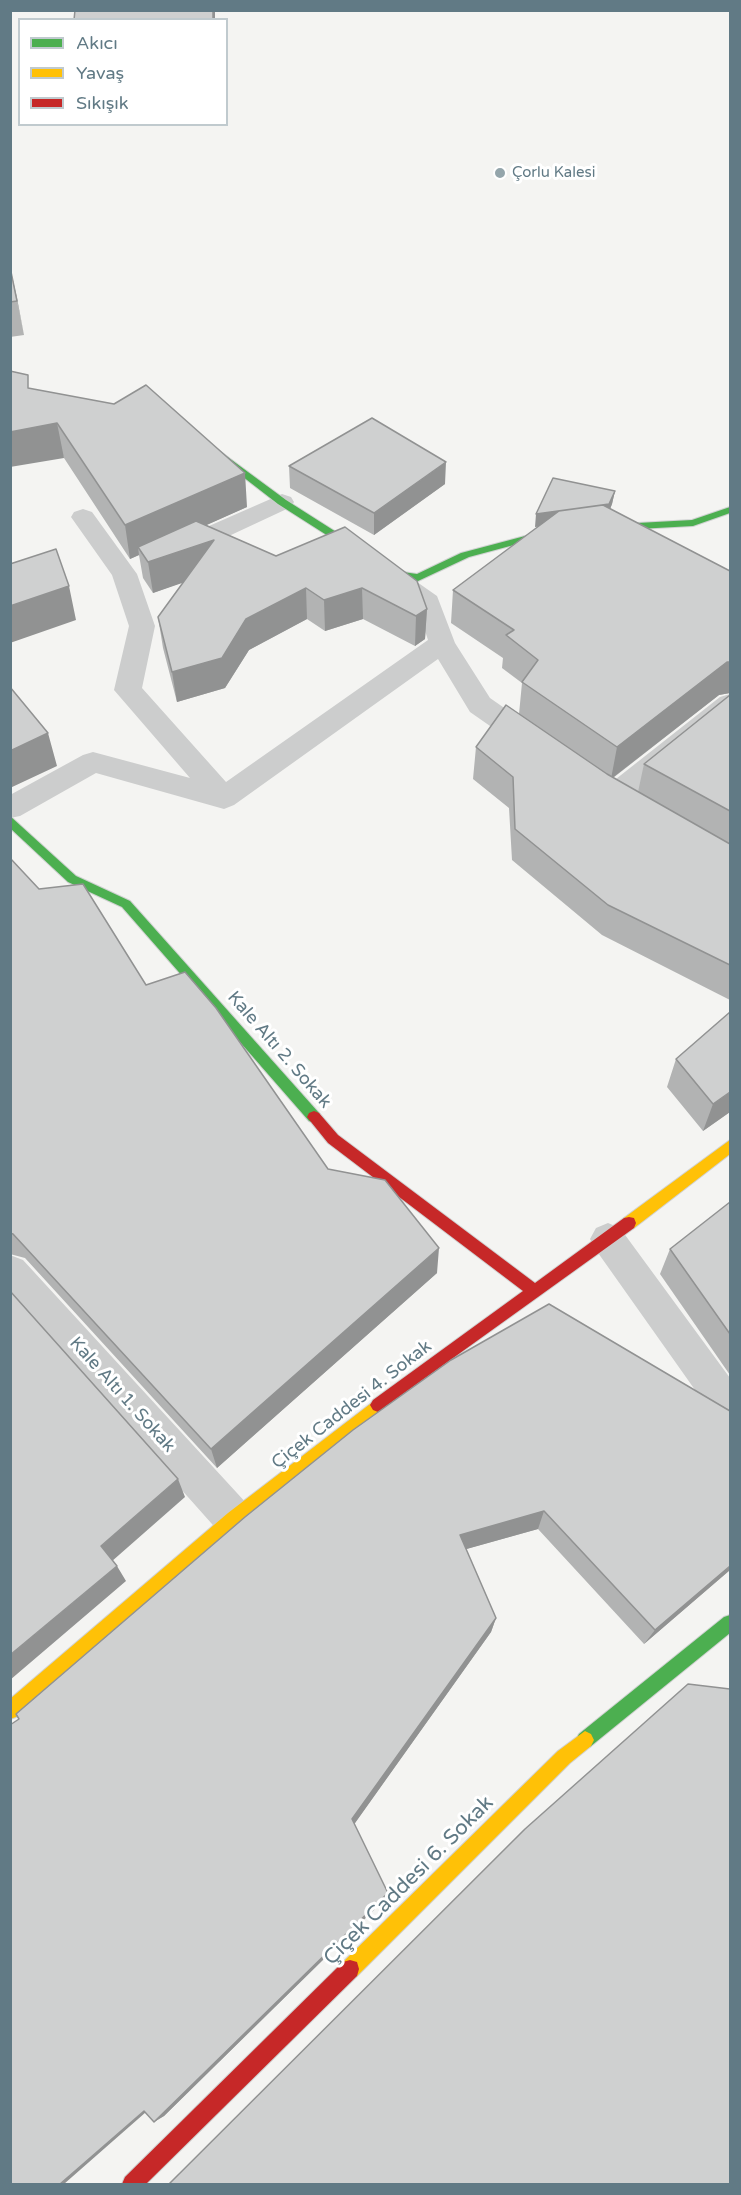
<!DOCTYPE html>
<html>
<head>
<meta charset="utf-8">
<style>
  body { margin:0 }
  #map { position:relative; width:741px; height:2195px; overflow:hidden; background:#f4f4f2; font-family:"Varela Round",sans-serif }
  canvas { display:block }
  .frame { position:absolute; inset:0; border:12px solid #617a85; pointer-events:none }
  .legend { position:absolute; left:18px; top:18px; width:210px; height:108px; box-sizing:border-box; background:#fff; border:2px solid #c0cace; margin:0; padding:8px 10px; list-style:none; font-size:18px; color:#617a85 }
  .legend li { display:flex; align-items:center; gap:12px; height:30px }
  .legend b { width:30px; border:2px solid #c0cace }
</style>
</head>
<body>
<div id="map">
<canvas width="741" height="2195"></canvas>
<div class="frame"></div>
<ul class="legend">
<li><b style="height:8px;background:#4caf50"></b>Akıcı</li>
<li><b style="height:8px;background:#ffc107"></b>Yavaş</li>
<li><b style="height:8px;background:#c62828"></b>Sıkışık</li>
</ul>
</div>
<script>
const g = document.querySelector('canvas').getContext('2d');
g.lineJoin = 'round';
function stroke(path, color, width, dash) {
  g.strokeStyle = color;
  g.lineWidth = width;
  g.lineCap = dash ? 'butt' : 'round';
  g.setLineDash(dash || []);
  g.stroke(path);
}
function fillPath(path, color) {
  g.fillStyle = color;
  g.fill(path, 'evenodd');
}
function write(font, color, halo, rows, align = 'center') {
  g.font = font + ' "Varela Round",sans-serif';
  g.lineWidth = 6;
  g.setLineDash([]);
  g.textBaseline = 'middle';
  g.strokeStyle = halo;
  g.fillStyle = color;
  for (const [text, x, y, turn = 0] of rows) {
    g.save();
    g.translate(x, y);
    g.rotate((+turn || 0) * Math.PI / 180);
    g.textAlign = isNaN(turn) ? turn : align;
    if (halo) g.strokeText(text, 0, 0);
    g.fillText(text, 0, 0);
    g.restore();
  }
}
const fast = new Path2D(`
  M210,444l76,56 69,44 34,26 28,4 44,-21 64,-17 76,-11 91,-5 38,-13v6l-37,13 -92,5 -76,11 -56,15 -51,24 -36,-6 -35,-27 -69,-44 -71,-55 -2,-2z
  M10,816l66,60 54,25 189,212 2,4 -2,4 -5,2 -5,-2 -187,-214 -54,-25 -58,-54z
  M730,1615v18l-139,113 -6,3 -6,-3 -3,-6 3,-6 145,-117z`);
const slow = new Path2D(`
  M730,1140v14l-96,74 -5,1 -5,-1 -2,-5 2,-5z
  M378,1398l5,2 3,5 -3,5 -143,115 -224,192 -6,2v-20l218,-186z
  M585,1731l6,3 3,6 -3,6 -21,17 -213,213 -7,2 -7,-2 -2,-7 2,-7 215,-211z`);
const jam = new Path2D(`
  M314,1111l5,2 19,22 197,148 89,-65 5,-1 5,1 2,5 -2,5 -256,184 -5,-2 -3,-5 3,-5 150,-109 -195,-148 -21,-26 2,-4z
  M350,1960l7,2 2,7 -2,7 -211,208h-24l3,-7 218,-215z`);
stroke(fast, '#d0d2d2', 2);
stroke(slow, '#d0d2d2', 2);
stroke(jam, '#d0d2d2', 2);
fillPath(new Path2D(`
  M282,494l9,3 3,5 -3,5 -105,49 -9,2 -9,-2 -4,-6 4,-6z
  M83,509l9,3 45,62 18,52 -13,62 84,94 202,-142 -11,-34 -38,-26 -4,-6 4,-6 9,-2 9,2 40,28 18,47 35,55 53,37 4,7 -4,7 -10,3 -10,-3 -53,-37 -32,-53 -204,146 -10,4 -128,-36 -76,43 -10,2v-23l73,-40 10,-3 97,26 -76,-88 15,-64 -17,-51 -41,-58 3,-5z
  M730,694v24l-108,86 -10,4 -10,-4 -4,-7 4,-7 118,-93z
  M608,1223l12,5 110,150v48l-13,-5 -121,-171 -6,-11 6,-11z
  M10,1255l13,5 225,245 6,14 -6,14 -14,6 -14,-6 -210,-236z`), '#cccdcd');
fillPath(fast, '#4caf50');
fillPath(slow, '#ffc107');
fillPath(jam, '#c62828');
fillPath(new Path2D(`
  M10,267l14,68 -14,2z
  M30,388l217,119 -41,18 70,31 151,53 -2,30 -10,7 -52,-27 -38,12 -18,-12 -58,31 -24,38 -48,14 -14,-54 -5,-31 25,-35 -30,11 -10,-15 -4,-23 -9,4 -66,-101z
  M289,466l156,18 -71,51 -84,-47z
  M615,491l-3,13 -2,5 120,62v122l-11,2 -106,83 25,14 6,-28 86,-69v305l-128,-65 -90,-75 -3,-52 -36,-29 3,-32 43,-33 3,-31 -20,-15 1,-10 -52,-35 2,-33 85,-63h-3z
  M10,858l29,31 107,96 182,184 109,104 -220,195 -192,-210 -15,-4z
  M676,1059l54,53 -27,19 -36,-44z
  M730,1202v173l-70,-101 10,-25z
  M353,1430l377,140 -86,74 -106,-115 -72,20 30,69 -5,14 -137,192 33,73 -223,219 -10,6 -135,-403z`), '#b2b3b3');
fillPath(new Path2D(`
  M213,10h2v10h-2z
  M10,267l7,31 7,37z
  M57,423l7,35 -54,9v-35z
  M446,462l-1,22 -71,51v-22z
  M245,473l2,34 -105,47 -4,-7 1,8 -9,4 -5,-34z
  M615,491l-3,13 -5,13 -72,10 1,-13z
  M214,540l3,31 -64,22 -5,-31z
  M69,586l7,34 -66,23v-37z
  M306,588l1,31 -58,31 -24,38 -48,14 -5,-30 74,-53z
  M362,588l1,31 -38,12 -1,-31z
  M427,609l-2,30 -10,7 1,-30z
  M727,662h3v31l-11,2 -108,84 6,-32z
  M48,733l9,33 -47,22v-37z
  M730,1092v20l-27,19 10,-27z
  M439,1248l-2,25 -220,195 -6,-19z
  M178,1479l7,18 -74,65 -10,-16z
  M544,1511l-6,18 -82,23 4,-17z
  M117,1566l9,15 -116,99v-25z
  M730,1566v4l-86,74 11,-14z
  M496,1618l-5,14 -138,194 -1,-7z
  M388,1893l-1,4 -223,219 -10,6z
  M154,2105l-90,79h-4l84,-73z`), '#919292');
const building = new Path2D(`
  M75,10h138v10h-139z
  M10,267l7,34 -7,1z
  M10,371l18,4v13l86,16 32,-19 99,88 -120,52 -68,-102 -47,9z
  M372,418l74,44 -72,51 -85,-47z
  M553,478l62,13 -6,13 -73,10z
  M603,505l127,66v91h-3l-110,85 -95,-65 16,-22 -32,-25 8,-5 -61,-40 106,-79z
  M196,521l80,35 69,-29 72,54 10,28 -11,7 -54,-28 -38,12 -18,-12 -60,31 -24,39 -50,14 -14,-55 56,-77 -66,22 -10,-15z
  M56,549l13,37 -59,20v-42z
  M10,687l38,46 -38,18z
  M730,695v116l-86,-47z
  M506,705l101,69 123,70v121l-122,-60 -93,-76 -2,-52 -37,-30z
  M10,858l29,31 44,-5 63,101 39,-13 31,36 112,161 57,11 54,68 -228,201 -198,-215 -3,-1z
  M730,1012v80l-17,12 -37,-45z
  M730,1202v132l-60,-85z
  M10,1291l168,188 -77,67 16,20 -107,89z
  M549,1304l181,107v155l-75,64 -111,-119 -84,24 36,83 -144,201 36,74 -234,229 -10,-11 -84,73h-50v-459l9,-6 -3,-5 229,-197 108,-87 98,-70z
  M688,1684l42,5v495h-561l356,-355z`);
fillPath(building, '#cfd0d0');
stroke(building, '#919292', 1.5);
for (const [x, y, r, color] of [
  [500,173,6,"#94a5ab"]
]) {
  const dot = new Path2D();
  dot.arc(x, y, r, 0, 2 * Math.PI);
  g.fillStyle = color;
  g.fill(dot);
  stroke(dot, '#fff', 2);
}
write('15px', '#617a85', '#fff', [
  ["Çorlu Kalesi",512,173]
], 'left');
write('18px', '#617a85', '#fff', [
  ["Kale Altı 2. Sokak",279,1050,49],
  ["Kale Altı 1. Sokak",122,1395,48],
  ["Çiçek Caddesi 4. Sokak",352,1405,-38]
]);
write('21px', '#617a85', '#fff', [
  ["Çiçek Caddesi 6. Sokak",409,1881,-45]
]);
</script>
</body>
</html>
